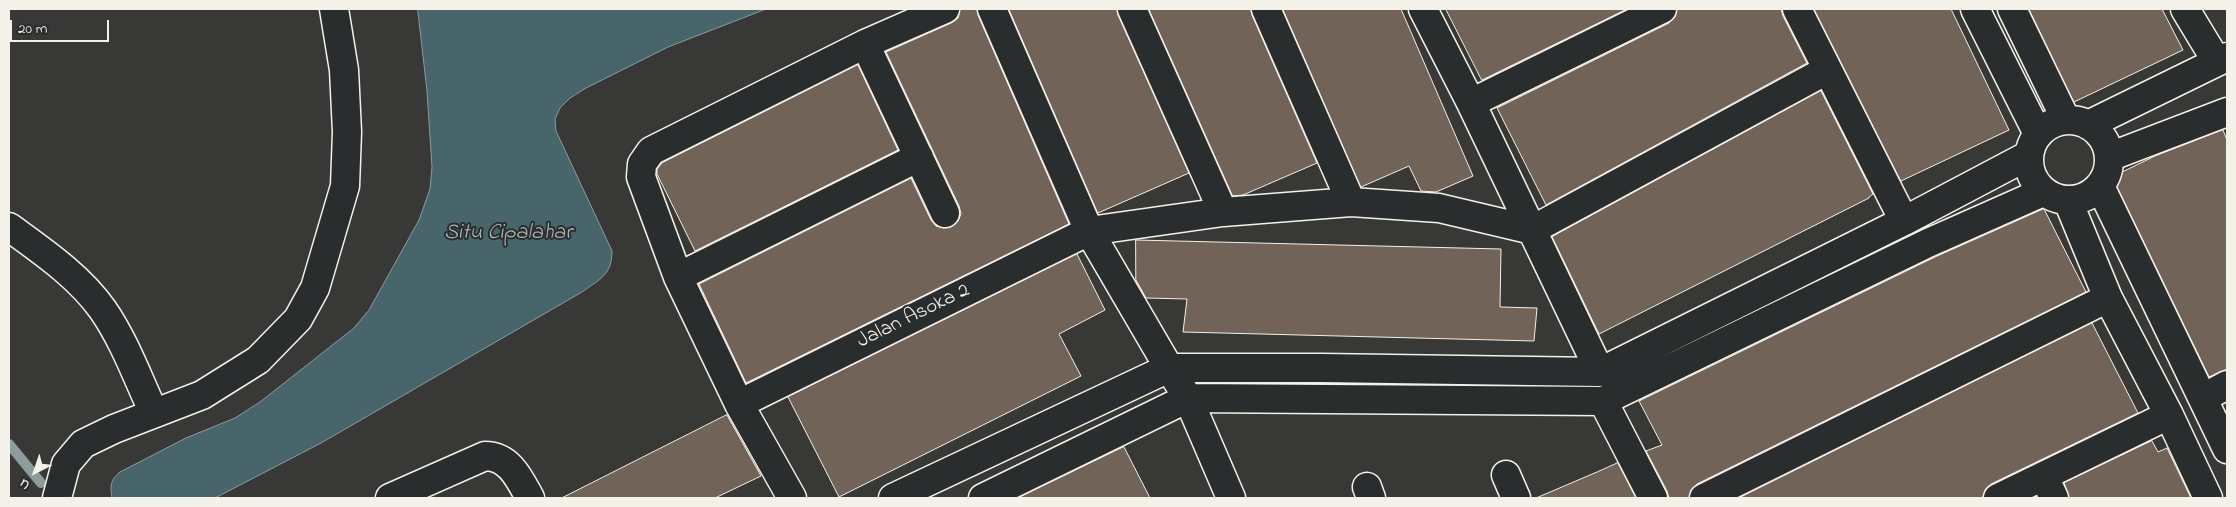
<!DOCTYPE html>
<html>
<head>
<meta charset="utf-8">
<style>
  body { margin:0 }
  #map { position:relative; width:2236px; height:507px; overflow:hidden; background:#383836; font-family:"Indie Flower",sans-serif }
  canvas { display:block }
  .frame { position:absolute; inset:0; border:10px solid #f4f1e8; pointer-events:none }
  .north { position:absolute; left:10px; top:447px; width:50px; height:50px; -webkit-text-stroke:4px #2a2d2e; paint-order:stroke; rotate:221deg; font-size:14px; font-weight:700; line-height:20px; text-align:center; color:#f4f1e8 }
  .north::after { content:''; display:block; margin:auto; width:18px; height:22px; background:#f4f1e8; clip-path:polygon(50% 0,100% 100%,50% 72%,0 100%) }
  .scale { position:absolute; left:10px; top:20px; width:99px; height:22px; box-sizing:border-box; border:2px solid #f4f1e8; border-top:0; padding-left:6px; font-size:15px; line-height:18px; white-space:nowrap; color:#f4f1e8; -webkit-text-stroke:4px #2a2d2e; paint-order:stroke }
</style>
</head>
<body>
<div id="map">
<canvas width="2236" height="507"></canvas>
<div class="frame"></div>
<div class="north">U</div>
<div class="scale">20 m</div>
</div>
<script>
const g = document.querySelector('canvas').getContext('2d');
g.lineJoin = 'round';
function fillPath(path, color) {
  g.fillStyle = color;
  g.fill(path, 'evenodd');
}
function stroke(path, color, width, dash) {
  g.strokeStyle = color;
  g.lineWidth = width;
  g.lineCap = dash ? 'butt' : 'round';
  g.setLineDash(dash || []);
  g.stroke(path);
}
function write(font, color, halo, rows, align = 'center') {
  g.font = font + ' "Indie Flower",sans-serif';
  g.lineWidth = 4;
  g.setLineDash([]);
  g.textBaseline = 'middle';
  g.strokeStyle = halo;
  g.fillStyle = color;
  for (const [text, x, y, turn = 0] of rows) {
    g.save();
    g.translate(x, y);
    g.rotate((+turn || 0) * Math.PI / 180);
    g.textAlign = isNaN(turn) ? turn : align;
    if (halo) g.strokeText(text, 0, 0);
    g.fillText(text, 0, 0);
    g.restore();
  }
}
const water = new Path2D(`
  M418,9h348l-98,38 -82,41 -16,10 -10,10 -5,11 1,12 56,120c0,24 -12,28 -30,41l-261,151 -106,55h-103c-2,-12 -2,-18 8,-26l66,-34 49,-20 25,-16 94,-74 15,-18 50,-90 11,-31 2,-22 -5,-76z`);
fillPath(water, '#48656c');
stroke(water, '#8d9d9e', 1);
stroke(new Path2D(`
  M9,444l32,39`), '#8d9d9e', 10);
const building = new Path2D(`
  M960,9h17l1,6 91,209 -323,159 -47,-99 212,-106 20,42 5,6 7,2 8,-1 7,-6 3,-7 -2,-8 -73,-154 65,-29 7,-5z
  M1009,9h108l1,6 71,158 -91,40z
  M1149,9h102l1,6 65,148 -74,32 -10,1z
  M1283,9h118l72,167 -37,16 -15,-1 -12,-25 -48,21z
  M1446,9h181l-145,71z
  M1677,9h104l2,7 24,47 -261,142 -49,-97 172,-85 6,-6z
  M1814,9h137l58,121 -108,51z
  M2029,9h133l21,41 -109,52z
  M858,65l40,85 -203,101 -38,-77v-5l5,-6z
  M1821,91l52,103 -4,3v1l-270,136 -47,-97z
  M2223,130l4,10v229l-18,8 -97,-200 43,-21z
  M2044,209l42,83 -389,192 -6,6 -2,8h-20l-2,-7 -21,-40 16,-6 -23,-44 296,-144z
  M1136,240l365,9 -1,58 37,1 -3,33 -351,-9 4,-33 -41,-1 -10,-18z
  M1077,254l28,56 -46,24 22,42 -242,121 -51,-100z
  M2092,323l46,90 -147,71 -6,6 -2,8h-244z
  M727,415l34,61 -46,22h-153z
  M2152,441l6,11 9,-4 24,50h-122l-5,-15z
  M1124,447l26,51h-132z
  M1618,463l18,35h-100l61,-26z`);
fillPath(building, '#716358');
stroke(building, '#f4f1e8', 1);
const minor = new Path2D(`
  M992,9l97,222 80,137 19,30 43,100
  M1132,9l91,203
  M1266,9l85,193
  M1423,9l48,94 129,269
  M1797,9l107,212
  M1975,9l63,125
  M2012,9l54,111
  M2185,9l32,53
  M865,44l80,169
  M1471,103l191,-94
  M2029 160a40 40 0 1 1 80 0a40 40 0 1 1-80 0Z
  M2088,125l139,-68
  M2109,157l118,-45
  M2100,186l127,263
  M2068,201l40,97 61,117 39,83
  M9,227c33,24 70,49 94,83 22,32 35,69 51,103
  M678,277l241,-120
  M2203,398l24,-13
  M1603,401l50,97
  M739,404l350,-173 134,-19 128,-10 88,6 93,22 295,-160
  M1506,475l10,23
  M2044,476l10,22
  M1367,487l4,11
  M57,498l9,-34 17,-20 31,-15 88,-34 56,-35 40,-41 17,-31 30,-102 2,-54 -3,-62 -10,-61
  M390,498l95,-42c25,0 35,24 45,42
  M792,498l-53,-94 -61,-127 -37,-100 1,-13 9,-13 214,-107 80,-35
  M893,498l276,-130h152l279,4 304,-151 125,-66
  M983,498l205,-100 415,3 325,-158 115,-51
  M1704,498l404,-200
  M1998,498l171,-83`);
stroke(minor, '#f4f1e8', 31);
stroke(minor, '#2a2d2e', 28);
write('21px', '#f4f1e8', '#2a2d2e', [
  ["Jalan Asoka 2",914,317,-26]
]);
write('italic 22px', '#afb9b6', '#2a2d2e', [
  ["Situ Cipalahar",508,234]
]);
</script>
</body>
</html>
